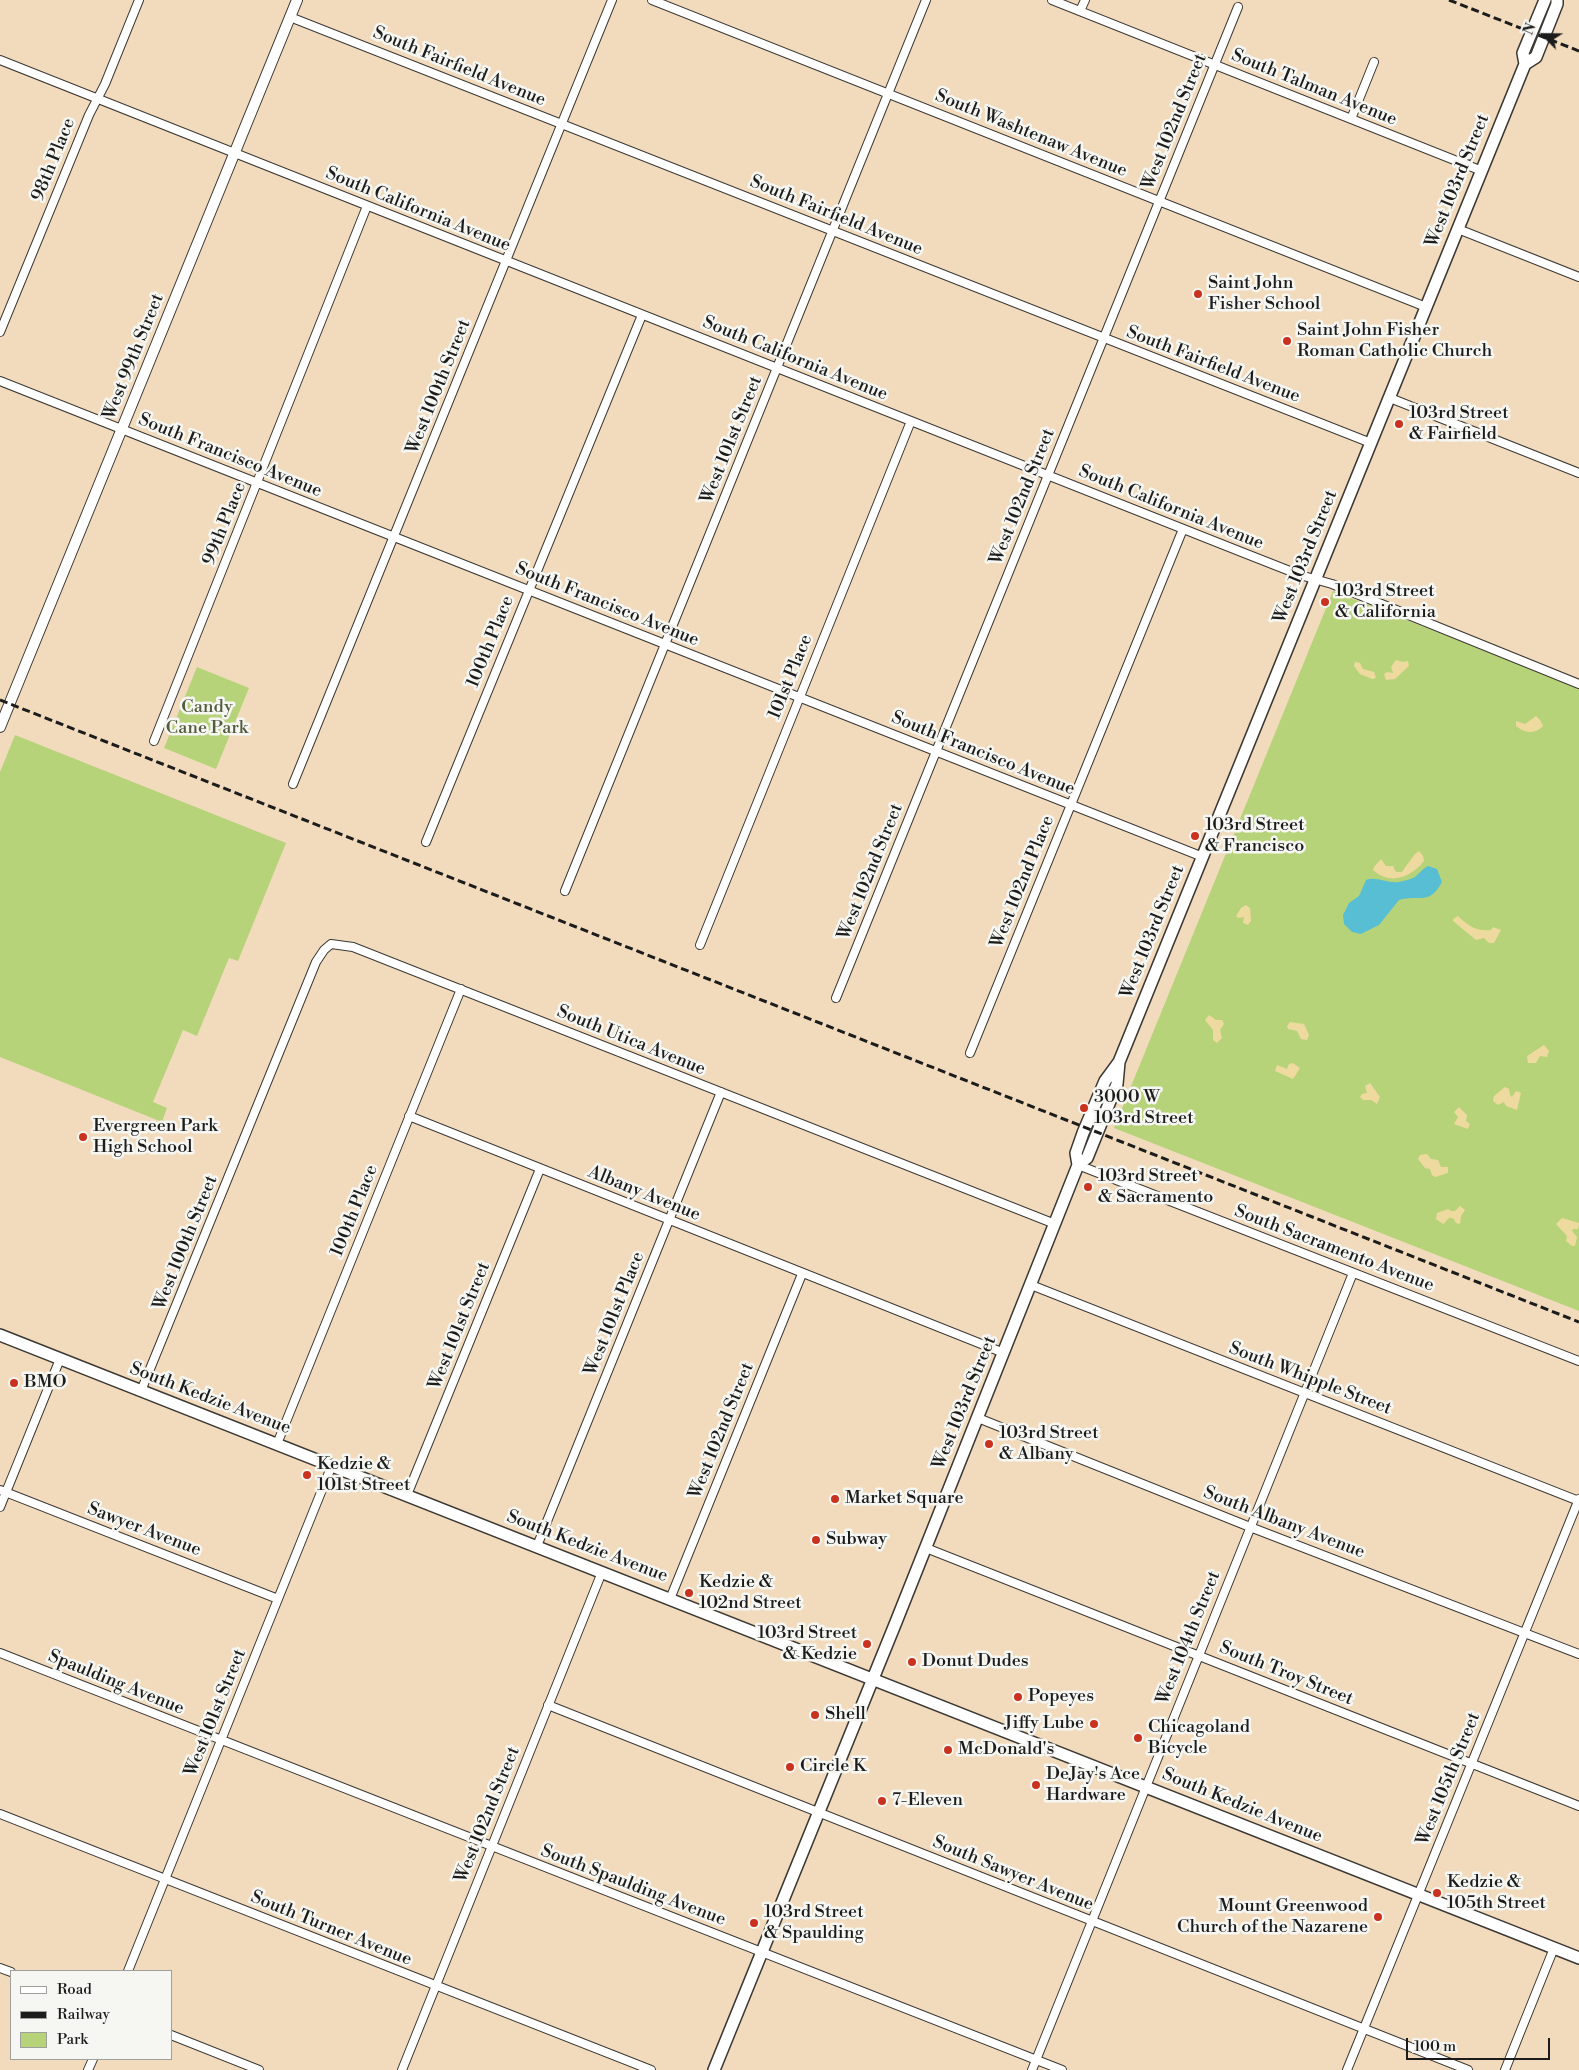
<!DOCTYPE html>
<html>
<head>
<meta charset="utf-8">
<style>
  body { margin:0 }
  #map { position:relative; width:1579px; height:2070px; overflow:hidden; background:#f2dbbd; font-family:"Libre Bodoni",serif }
  canvas { display:block }
  .legend { position:absolute; left:10px; top:1970px; width:162px; height:90px; box-sizing:border-box; background:#f6f6f2; border:1px solid #9f9f9c; margin:0; padding:6px 9px; list-style:none; font-size:15px; color:#1c1c1c }
  .legend li { display:flex; align-items:center; gap:10px; height:25px }
  .legend b { width:25px; border:1px solid #9f9f9c }
  .north { position:absolute; left:1519px; top:10px; width:50px; height:50px; -webkit-text-stroke:4px #f6f6f2; paint-order:stroke; rotate:293deg; font-size:14px; font-weight:700; line-height:20px; text-align:center; color:#1c1c1c }
  .north::after { content:''; display:block; margin:auto; width:18px; height:22px; background:#1c1c1c; clip-path:polygon(50% 0,100% 100%,50% 72%,0 100%) }
  .scale { position:absolute; left:1406px; top:2038px; width:144px; height:22px; box-sizing:border-box; border:2px solid #1c1c1c; border-top:0; padding-left:6px; font-size:15px; line-height:18px; white-space:nowrap; color:#1c1c1c; -webkit-text-stroke:4px #f6f6f2; paint-order:stroke }
</style>
</head>
<body>
<div id="map">
<canvas width="1579" height="2070"></canvas>
<ul class="legend">
<li><b style="height:6px;background:#fff"></b>Road</li>
<li><b style="height:6px;background:#1c1c1c"></b>Railway</li>
<li><b style="height:14px;background:#b7d37a"></b>Park</li>
</ul>
<div class="north">N</div>
<div class="scale">100 m</div>
</div>
<script>
const g = document.querySelector('canvas').getContext('2d');
g.lineJoin = 'round';
function fillPath(path, color) {
  g.fillStyle = color;
  g.fill(path, 'evenodd');
}
function stroke(path, color, width, dash) {
  g.strokeStyle = color;
  g.lineWidth = width;
  g.lineCap = dash ? 'butt' : 'round';
  g.setLineDash(dash || []);
  g.stroke(path);
}
function write(font, color, halo, rows, align = 'center') {
  g.font = font + ' "Libre Bodoni",serif';
  g.lineWidth = 5;
  g.setLineDash([]);
  g.textBaseline = 'middle';
  g.strokeStyle = halo;
  g.fillStyle = color;
  for (const [text, x, y, turn = 0] of rows) {
    g.save();
    g.translate(x, y);
    g.rotate((+turn || 0) * Math.PI / 180);
    g.textAlign = isNaN(turn) ? turn : align;
    if (halo) g.strokeText(text, 0, 0);
    g.fillText(text, 0, 0);
    g.restore();
  }
}
fillPath(new Path2D(`
  M1333,591l246,97v623l-465,-183z
  M197,667l52,21 -33,81 -52,-21z
  M15,735l271,108 -48,118 -9,-3 -32,78 -14,-6 -30,72 14,6 -5,14 -162,-65v-285z`), '#b7d37a');
fillPath(new Path2D(`
  M1396,660l7,2 5,-1 1,5 -14,13 -9,1 -2,-6 3,-2 6,1 -2,-6z
  M1355,662l5,1 3,6 11,3 2,6 -4,1 -12,-5 -6,-8z
  M1536,716l4,4 3,6c-9,9 -18,7 -27,0v-5l9,3z
  M1419,851l4,5 1,5c-13,16 -33,25 -51,9l1,-3 7,-8 5,7h7l3,6h6c4,-7 9,-12 13,-18z
  M1246,905l4,3 1,13 -3,4 -5,-2 1,-6 -6,1 -2,-2 5,-8z
  M1458,916c9,9 19,16 33,14l2,-3 8,3 -7,13h-5l-5,-5 -8,2 -23,-19v-2z
  M1209,1015l7,5h6l2,4 -4,6 2,8 -5,5 -4,-3v-10l-8,-10z
  M1290,1022l14,2 5,11 -2,5 -6,-1 -4,-8 -9,-2 -1,-3z
  M1544,1045l5,6 -2,6 -7,-1 -4,7h-8l-1,-7z
  M1293,1063l7,5 -7,11 -18,-8 2,-6 10,4 2,-5z
  M1370,1083l10,14 -3,7 -6,-4h-8l-3,-3 2,-3 5,-1 -2,-7z
  M1505,1087l4,2 1,6 2,2 4,-6 5,2 -4,17 -11,-4 -2,-4 -6,3 -5,-4 1,-5z
  M1459,1107l8,8 -1,6 4,3 -2,5 -14,-5 4,-7 -4,-5z
  M1427,1154l4,5 7,1 3,7h7v6l-13,4 -3,-2 -2,-6 -5,-1 -7,-9 2,-4z
  M1460,1206l5,4 -4,6 -1,8 -4,-1 -2,-4c-7,-4 -6,3 -11,5l-7,-5 1,-6 11,-4 3,2h4z
  M1562,1218l17,5 -1,6h-5l-1,2 5,6 -2,9h-3l-6,-5 1,-5 -11,-12z`), '#eeda9e');
fillPath(new Path2D(`
  M1428,866l9,3 5,13c-13,24 -22,12 -43,18l-20,25 -18,9 -9,-2 -8,-8 -1,-9 6,-12 10,-7 7,-16c10,-4 22,4 33,2 5,-1 12,-3 16,-5 5,-4 7,-8 13,-11z`), '#57bed4');
const minor = new Path2D(`
  M652,0l774,307
  M1052,0l430,171
  M1080,11l5,-11
  M290,17l1081,426
  M0,60l1244,493 56,22 32,9 247,100
  M1351,119l23,-57
  M1458,229l121,48
  M0,332l89,-217 16,-31 34,-84
  M0,381l1203,476
  M1390,398l189,75
  M154,741l213,-535
  M293,784l319,-784
  M426,842l216,-527
  M565,891l361,-891
  M700,945l211,-524
  M836,998l402,-991
  M970,1053l213,-524
  M409,1116l595,237
  M1078,1165l501,196
  M1031,1285l548,216
  M141,1391l175,-429 8,-12 7,-6 22,3 702,277
  M978,1418l272,109 329,127
  M277,1444l184,-455
  M0,1490l278,109
  M407,1495l133,-326
  M0,1507l60,-148
  M537,1546l184,-454
  M926,1548l653,258
  M670,1599l132,-325
  M0,1653l1062,417
  M548,1705l920,365
  M0,1814l651,256
  M0,1968l11,4
  M128,1971l204,-506
  M171,2035l88,35
  M88,2070l5,-11
  M402,2070l200,-498
  M1032,2070l321,-797
  M1347,2070l232,-571
  M1505,2070l49,-122`);
const tertiary = new Path2D(`
  M0,727l297,-727`);
const secondary = new Path2D(`
  M1525,64l11,-7 21,-53v-4
  M1078,1165l9,-7 30,-74 2,-22
  M0,1335l1579,623
  M714,2070l182,-448 182,-457 -2,-12 7,-20 22,-52 14,-19 406,-998 -2,-11 22,-53`);
stroke(minor, '#3c3934', 10);
stroke(tertiary, '#3c3934', 12);
stroke(secondary, '#3c3934', 14);
stroke(minor, '#fff', 8);
stroke(tertiary, '#fff', 10);
stroke(secondary, '#fff', 11);
stroke(new Path2D(`
  M1449,0l130,51
  M0,700l1579,622`), '#1c1c1c', 3, [8, 4]);
for (const [x, y, r, color] of [
  [1198,294,5,"#c8321e"],
  [1287,341,5,"#c8321e"],
  [1399,424,5,"#c8321e"],
  [1325,602,5,"#c8321e"],
  [1195,836,5,"#c8321e"],
  [1084,1108,5,"#c8321e"],
  [83,1137,5,"#c8321e"],
  [1088,1187,5,"#c8321e"],
  [14,1383,5,"#c8321e"],
  [989,1444,5,"#c8321e"],
  [307,1475,5,"#c8321e"],
  [835,1499,5,"#c8321e"],
  [816,1540,5,"#c8321e"],
  [689,1593,5,"#c8321e"],
  [867,1644,5,"#c8321e"],
  [912,1662,5,"#c8321e"],
  [1018,1697,5,"#c8321e"],
  [815,1715,5,"#c8321e"],
  [1094,1724,5,"#c8321e"],
  [1138,1738,5,"#c8321e"],
  [948,1750,5,"#c8321e"],
  [790,1767,5,"#c8321e"],
  [1036,1785,5,"#c8321e"],
  [882,1801,5,"#c8321e"],
  [1437,1893,5,"#c8321e"],
  [1378,1917,5,"#c8321e"],
  [754,1923,5,"#c8321e"]
]) {
  const dot = new Path2D();
  dot.arc(x, y, r, 0, 2 * Math.PI);
  g.fillStyle = color;
  g.fill(dot);
  stroke(dot, '#f6f6f2', 2);
}
write('18px', '#1c1c1c', '#f6f6f2', [
  ["South Fairfield Avenue",459,67,22],
  ["South Talman Avenue",1314,88,22],
  ["West 102nd Street",1175,122,-68],
  ["South Washtenaw Avenue",1031,134,22],
  ["98th Place",54,160,-68],
  ["West 103rd Street",1458,181,-68],
  ["South California Avenue",418,210,22],
  ["South Fairfield Avenue",836,216,22],
  ["West 99th Street",134,357,-68],
  ["South California Avenue",795,359,22],
  ["South Fairfield Avenue",1213,365,21],
  ["West 100th Street",439,387,-68],
  ["West 101st Street",732,440,-68],
  ["South Francisco Avenue",230,456,22],
  ["West 102nd Street",1023,497,-68],
  ["South California Avenue",1171,508,22],
  ["99th Place",225,524,-68],
  ["West 103rd Street",1306,557,-68],
  ["South Francisco Avenue",607,605,22],
  ["100th Place",491,642,-68],
  ["101st Place",791,677,-68],
  ["South Francisco Avenue",983,754,22],
  ["West 102nd Street",871,872,-68],
  ["West 102nd Place",1023,882,-68],
  ["West 103rd Street",1153,932,-68],
  ["South Utica Avenue",631,1041,22],
  ["Albany Avenue",644,1194,22],
  ["100th Place",355,1211,-68],
  ["West 100th Street",186,1243,-68],
  ["South Sacramento Avenue",1334,1249,21],
  ["West 101st Place",615,1314,-68],
  ["West 101st Street",460,1326,-68],
  ["South Whipple Street",1310,1379,21],
  ["South Kedzie Avenue",210,1399,21],
  ["West 103rd Street",965,1403,-68],
  ["West 102nd Street",722,1431,-68],
  ["South Albany Avenue",1284,1523,21],
  ["Sawyer Avenue",144,1530,21],
  ["South Kedzie Avenue",587,1547,21],
  ["West 104th Street",1189,1638,-68],
  ["South Troy Street",1286,1674,22],
  ["Spaulding Avenue",116,1683,22],
  ["West 101st Street",216,1713,-68],
  ["West 105th Street",1449,1779,-68],
  ["South Kedzie Avenue",1242,1806,22],
  ["West 102nd Street",488,1815,-68],
  ["South Sawyer Avenue",1013,1874,22],
  ["South Spaulding Avenue",633,1886,21],
  ["South Turner Avenue",331,1929,22]
]);
write('18px', '#1c1c1c', '#f6f6f2', [
  ["Saint John",1208,284],
  ["Fisher School",1208,305],
  ["Saint John Fisher",1297,331],
  ["Roman Catholic Church",1297,352],
  ["103rd Street",1409,414],
  ["& Fairfield",1409,435],
  ["103rd Street",1335,592],
  ["& California",1335,613],
  ["103rd Street",1205,826],
  ["& Francisco",1205,847],
  ["3000 W",1094,1098],
  ["103rd Street",1094,1119],
  ["Evergreen Park",93,1127],
  ["High School",93,1148],
  ["103rd Street",1098,1177],
  ["& Sacramento",1098,1198],
  ["BMO",24,1383],
  ["103rd Street",999,1434],
  ["& Albany",999,1455],
  ["Kedzie &",317,1465],
  ["101st Street",317,1486],
  ["Market Square",845,1499],
  ["Subway",826,1540],
  ["Kedzie &",699,1583],
  ["102nd Street",699,1604],
  ["103rd Street",857,1634,"right"],
  ["& Kedzie",857,1655,"right"],
  ["Donut Dudes",922,1662],
  ["Popeyes",1028,1697],
  ["Shell",825,1715],
  ["Jiffy Lube",1084,1724,"right"],
  ["Chicagoland",1148,1728],
  ["Bicycle",1148,1749],
  ["McDonald's",958,1750],
  ["Circle K",800,1767],
  ["DeJay's Ace",1046,1775],
  ["Hardware",1046,1796],
  ["7-Eleven",892,1801],
  ["Kedzie &",1447,1883],
  ["105th Street",1447,1904],
  ["Mount Greenwood",1368,1907,"right"],
  ["Church of the Nazarene",1368,1928,"right"],
  ["103rd Street",764,1913],
  ["& Spaulding",764,1934]
], 'left');
write('18px', '#525c3d', '#f6f6f2', [
  ["Candy",207,708],
  ["Cane Park",207,729]
]);
</script>
</body>
</html>
